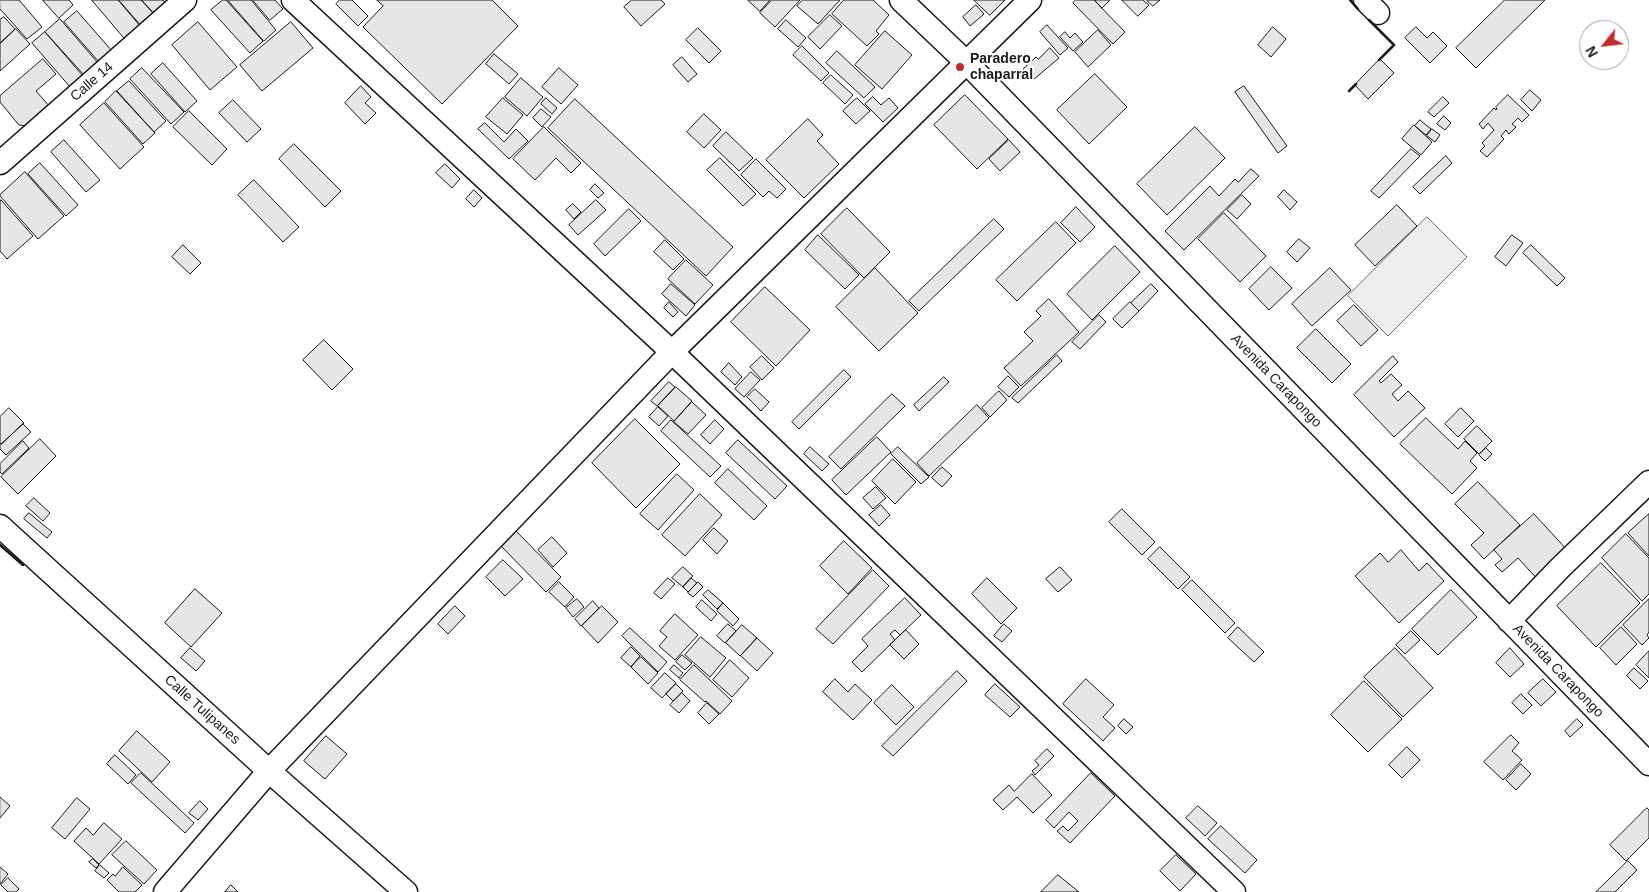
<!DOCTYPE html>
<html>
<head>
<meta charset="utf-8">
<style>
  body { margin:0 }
  #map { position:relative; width:1649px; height:892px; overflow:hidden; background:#fff; font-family:Arial,sans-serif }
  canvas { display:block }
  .north { position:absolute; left:1579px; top:20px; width:50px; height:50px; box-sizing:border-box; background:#fff; border:1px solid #a3a3a3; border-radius:50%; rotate:241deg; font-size:14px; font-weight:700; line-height:20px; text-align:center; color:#1a1a1a }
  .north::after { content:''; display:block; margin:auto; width:18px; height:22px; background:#c62828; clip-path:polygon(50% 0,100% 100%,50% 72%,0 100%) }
</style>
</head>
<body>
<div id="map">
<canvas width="1649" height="892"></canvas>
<div class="north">N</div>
</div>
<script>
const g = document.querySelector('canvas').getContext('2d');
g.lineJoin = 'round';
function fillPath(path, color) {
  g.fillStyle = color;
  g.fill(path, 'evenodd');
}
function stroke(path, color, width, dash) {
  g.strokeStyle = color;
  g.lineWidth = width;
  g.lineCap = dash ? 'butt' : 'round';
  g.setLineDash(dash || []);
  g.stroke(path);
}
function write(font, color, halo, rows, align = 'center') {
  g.font = font + ' Arial,sans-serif';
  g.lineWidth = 4;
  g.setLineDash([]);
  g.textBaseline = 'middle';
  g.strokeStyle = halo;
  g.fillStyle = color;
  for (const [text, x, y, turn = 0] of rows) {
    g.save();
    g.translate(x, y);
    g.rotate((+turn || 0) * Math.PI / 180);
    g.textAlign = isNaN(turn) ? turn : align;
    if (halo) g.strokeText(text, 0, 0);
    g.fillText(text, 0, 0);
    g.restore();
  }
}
const green = new Path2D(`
  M1427,217l40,40 -79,79 -40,-40z`);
fillPath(green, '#ededed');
stroke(green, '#6a6a6a', 1);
const building = new Path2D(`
  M0,0h19l23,27 -15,12 -27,-30z
  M43,0h26l4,5 -14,13z
  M92,0h26l23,27 -15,13z
  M119,0h22l12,13 -13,11z
  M142,0h21l3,4 -11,10z
  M223,0h3l37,41 -13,12 -39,-43z
  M228,0h23l25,30 -12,11z
  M253,0h22l8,9 -13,11z
  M340,0h12l16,16 -10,10 -22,-22z
  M377,0h115l26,26 -76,78 -79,-77 20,-21z
  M632,0h29l4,4 -24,22 -17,-19z
  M748,0h22l-10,11z
  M772,0h28l-25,27 -15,-14z
  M803,0h37l-22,24 -21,-18z
  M844,0h29l16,15 -13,16 3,3 -12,12 -35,-32z
  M974,0h31l-15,15z
  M1076,0h18l31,32 -12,12 -40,-41z
  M1095,0h15l-8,8z
  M1122,0h21l6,5 -11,11z
  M1147,0h13l-7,6z
  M1505,0h40l-69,68 -20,-20z
  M976,5l8,9 -14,12 -7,-9z
  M77,11l35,40 -13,11 -35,-40z
  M830,15l12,11 -22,23 -12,-12z
  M4,17l11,12 -15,14v-23z
  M60,19l38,44 -14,12 -39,-43z
  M786,20l20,18 -8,9 -20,-18z
  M198,22l39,45 -27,23 -38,-45z
  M291,22l22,26 -51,43 -22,-26z
  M1047,25l21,23 -8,7 -20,-23z
  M1273,27l13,12 -15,18 -13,-12z
  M1416,27l11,11 6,-6 14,14 -17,17 -25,-25z
  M698,28l23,23 -12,12 -23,-23z
  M16,29l14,15 -30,27v-27z
  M1098,30l13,15 -23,22 -13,-15z
  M885,31l27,24 -30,34 -27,-24z
  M45,32l38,44 -13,11 -38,-44z
  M1065,32l5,6 5,-5 8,9 -10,9 -13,-14z
  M802,46l27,27 -8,8 -28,-26z
  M1050,48l9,10 -26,22 -10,-11 13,-12 2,2z
  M837,51l38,36 -11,11 -38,-35z
  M494,54l24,20 -9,10 -23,-20z
  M682,57l15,17 -9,8 -15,-17z
  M43,59l13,15 -20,17 14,16 -22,19 -9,-1 -19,-23v-6z
  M1380,59l14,14 -26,26 -13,-14z
  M163,63l34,38 -12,11 -34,-38z
  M142,68l42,44 -13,12 -41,-45z
  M559,68l19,17 -17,19 -19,-17z
  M1095,74l32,33 -38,37 -32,-34z
  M831,75l22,20 -8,9 -22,-21z
  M521,78l22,19 -16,19 -22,-19z
  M129,81l37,40 -12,11 -37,-41z
  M361,86l10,11 -6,6 11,10 -11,11 -20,-21z
  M1244,86l43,60 -9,7 -43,-61z
  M1530,90l11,10 -9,11 -11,-11z
  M116,91l39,42 -12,11 -38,-42z
  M965,95l43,44 -31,30 -43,-44z
  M1508,95l21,20 -7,7 -4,-4 -6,6 4,3 -7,7 -3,-4 -5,6 3,3 -17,18 -7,-6 5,-5 -3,-3 12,-13 -6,-7 -5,6 -4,-5 15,-16 2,2 1,-1 -1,-2z
  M873,97l8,8 8,-7 9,10 -15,14 -18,-18z
  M1443,97l6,6 -15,14 -6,-5z
  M503,98l20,17 -16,19 -21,-17z
  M546,98l11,10 -5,6 -11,-10z
  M857,98l13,13 -14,13 -13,-13z
  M575,99l158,148 -27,29 -158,-148z
  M233,100l28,29 -14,13 -28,-29z
  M104,103l40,44 -24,22 -40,-44z
  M541,109l10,8 -9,10 -9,-9z
  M189,111l38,38 -15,16 -39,-38z
  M704,114l17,16 -17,18 -17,-16z
  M1444,116l7,7 -6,7 -8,-6z
  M808,119l15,16 -6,6 22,23 -35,34 -38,-38z
  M1420,120l11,9 -5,6 -11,-9z
  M485,123l19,19 12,-13 12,12 -19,18 -31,-30z
  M1414,125l18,17 -11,13 -19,-16z
  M544,127l37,36 -10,10 -15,-15 -21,22 -22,-21z
  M1195,127l30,31 -58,57 -30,-31z
  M1432,129l8,6 -5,7 -8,-6z
  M726,132l27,26 -14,13 -26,-25z
  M64,140l36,40 -14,12 -35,-40z
  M1009,140l11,12 -20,19 -11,-12z
  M294,144l47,47 -16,16 -46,-48z
  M1411,149l9,7 -41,42 -8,-7z
  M1446,156l6,7 -32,31 -7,-7z
  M720,158l36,36 -13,12 -36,-36z
  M756,159l30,30 -9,9 -8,-7 -6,6 -22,-22z
  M40,163l38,42 -12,11 -38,-42z
  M445,164l15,15 -8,9 -16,-15z
  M1251,169l8,7 -75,74 -19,-19 45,-45 9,10 16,-17 3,3z
  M25,172l39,44 -26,23 -38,-43v-1z
  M254,180l45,47 -16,15 -45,-47z
  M595,184l9,9 -6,5 -8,-8z
  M474,190l8,8 -8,9 -8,-8z
  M1284,190l13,12 -7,8 -12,-13z
  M1242,195l9,9 -14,15 -10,-9z
  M1,200l32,36 -26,23 -7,-8v-49z
  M596,200l10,10 -28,25 -9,-10z
  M573,204l8,8 -7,7 -8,-9z
  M1397,205l20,21 -42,40 -20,-21z
  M1076,207l19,20 -15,15 -19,-19z
  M847,208l43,44 -26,26 -43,-44z
  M629,209l12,12 -36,35 -11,-12z
  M1224,213l42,43 -26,26 -42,-43z
  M994,219l10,10 -85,82 -10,-10z
  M1056,222l20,21 -59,58 -21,-21z
  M818,235l41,40 -14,14 -40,-39z
  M1512,235l11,8 -17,23 -11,-9z
  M1299,239l11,9 -13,14 -10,-10z
  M665,240l19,19 -11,11 -19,-18z
  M183,245l18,18 -11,11 -18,-17z
  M1531,245l34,33 -8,8 -34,-33z
  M1115,246l25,26 -48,48 -25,-26z
  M686,260l27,25 -18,19 -27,-25z
  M1271,267l21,21 -23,22 -20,-21z
  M875,268l43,45 -39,38 -43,-44z
  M1330,268l21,22 -39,36 -20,-22z
  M671,284l24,21 -9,11 -24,-22z
  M1151,284l7,7 -19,20 -8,-8z
  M765,287l45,43 -34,36 -45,-44z
  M1049,299l30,33 -58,54 -17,-18 29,-27 -9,-9 17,-16 -5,-5z
  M669,302l9,10 -5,5 -9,-9z
  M1130,302l9,9 -17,17 -9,-9z
  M1354,305l24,25 -17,16 -24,-25z
  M1099,315l7,7 -26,27 -8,-7z
  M1316,329l35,35 -19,19 -35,-35z
  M324,340l29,29 -21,21 -29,-30z
  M1057,355l5,6 -44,42 -6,-5z
  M762,356l12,12 -12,12 -12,-13z
  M1393,356l5,6 -19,19 2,2 10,-9 11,11 -10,9 6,7 10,-10 17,17 -31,29 -40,-42z
  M729,363l13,14 -7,8 -14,-13z
  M844,370l7,7 -52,52 -7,-7z
  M751,372l9,8 -16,17 -9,-8z
  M1008,376l11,11 -10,10 -11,-10z
  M944,377l5,5 -30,29 -5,-6z
  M669,382l6,5 -18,19 -6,-5z
  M676,387l16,14 -18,20 -16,-15z
  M755,389l14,13 -8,9 -14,-14z
  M999,391l8,9 -17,17 -8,-9z
  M892,394l13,12 -64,63 -12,-12z
  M692,402l14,13 -18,19 -14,-12z
  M977,405l12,13 -60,58 -12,-13z
  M658,407l10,9 -9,10 -10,-9z
  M9,408l15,15 -23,21 -1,-1v-26z
  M1461,408l13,13 -16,16 -13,-13z
  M1426,418l32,31 7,-8 12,12 -7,8 7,7 -25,26 -52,-50z
  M635,419l45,45 -44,44 -44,-45z
  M671,420l50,46 -11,11 -49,-46z
  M715,420l9,9 -14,15 -9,-9z
  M23,424l8,8 -25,23 -6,-6v-3z
  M1477,426l15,15 -13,13 -15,-15z
  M877,437l14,15 -45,43 -14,-15z
  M40,439l16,17 -38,38 -17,-17z
  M738,440l49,46 -12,13 -49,-46z
  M23,441l6,7 -27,26 -2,-2v-8z
  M810,447l19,17 -7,7 -18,-17z
  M898,447l31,30 -8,7 -30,-30z
  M1486,448l6,6 -7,7 -6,-6z
  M893,459l23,23 -21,22 -23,-23z
  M942,467l10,9 -10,11 -10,-9z
  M728,469l39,37 -13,14 -39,-37z
  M677,474l17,16 -36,40 -18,-16z
  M1478,482l42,43 -36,34 -13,-14 13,-12 -29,-29z
  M876,487l10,11 -13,11 -10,-11z
  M700,494l22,21 -37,41 -23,-21z
  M34,498l16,15 -7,8 -17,-15z
  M881,505l9,10 -11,11 -10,-11z
  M1122,509l33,33 -13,13 -33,-33z
  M29,513l23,19 -5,6 -23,-19z
  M1534,514l36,39 -31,28 -21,-23 -16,14 -7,-7 7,-6 -8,-9z
  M1649,514v42l-21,-23z
  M714,528l14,13 -11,13 -14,-14z
  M516,531l45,46 -15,15 -45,-46z
  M1626,534l23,24v36l-7,7 -40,-43z
  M552,537l15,16 -14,14 -15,-17z
  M844,541l28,27 -24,26 -28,-28z
  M1160,547l30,30 -12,12 -30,-30z
  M1401,550l18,21 8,-8 17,18 -45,42 -44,-47 25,-23 8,9z
  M503,560l20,19 -18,17 -19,-19z
  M1601,563l39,40 -44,44 -39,-41z
  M683,567l10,9 -10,11 -11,-9z
  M1060,567l12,13 -14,12 -12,-13z
  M873,570l16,16 -56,58 -17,-15z
  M668,578l7,6 -14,15 -7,-6z
  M691,578l6,5 -9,9 -5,-5z
  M987,578l30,30 -16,16 -29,-30z
  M1192,580l43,43 -10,10 -43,-43z
  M559,582l15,15 -9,10 -16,-15z
  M698,582l5,5 -10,10 -5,-4z
  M195,589l27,24 -31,34 -26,-24z
  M708,590l15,13 -6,6 -14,-14z
  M1451,590l26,27 -39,38 -26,-26z
  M905,598l16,17 -21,20 -5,-5 -5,4 5,6 -33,32 -10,-10 16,-16 -6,-7z
  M577,599l7,8 -11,10 -7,-9z
  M1649,599v33l-2,3 2,3 -7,7 -19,-20z
  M702,600l15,14 -6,7 -15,-14z
  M593,601l6,7 -18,18 -6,-7z
  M723,603l16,16 -6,7 -16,-15z
  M455,606l10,10 -17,18 -10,-10z
  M602,606l16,16 -20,21 -16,-17z
  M675,614l23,21 -23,25 -16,-14 8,-9 -7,-6z
  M728,624l8,7 -11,12 -8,-7z
  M1004,624l8,7 -10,11 -8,-6z
  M742,625l15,13 -17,18 -14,-13z
  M1238,627l26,25 -10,10 -26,-24z
  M1621,627l16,17 -21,21 -16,-17z
  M630,628l37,34 -9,10 -36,-36z
  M906,630l13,14 -15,15 -14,-14z
  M1411,631l9,9 -15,14 -9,-9z
  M701,637l25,21 -16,19 -25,-22z
  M757,638l16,15 -16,18 -16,-15z
  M631,647l9,9 -9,11 -10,-9z
  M190,648l15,13 -9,10 -15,-13z
  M1395,648l38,40 -30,29 -39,-40z
  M1510,648l14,16 -14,13 -14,-14z
  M1649,651v27l-13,-13z
  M682,655l10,8 -7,7 -9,-8z
  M641,657l17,16 -10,11 -17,-17z
  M730,660l19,18 -17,19 -19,-17z
  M674,665l9,8 -4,5 -9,-8z
  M694,665l38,36 -12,13 -14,-13 -1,1 -25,-22z
  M1634,668l14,13 -8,8 -13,-13z
  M957,671l10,10 -74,75 -11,-10z
  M665,673l11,10 -14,15 -11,-10z
  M835,679l13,13 7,-8 17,16 -19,20 -30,-28z
  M1086,679l28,26 -11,12 12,11 -12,13 -40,-37z
  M1543,679l13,13 -15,14 -13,-13z
  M1364,681l38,38 -34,33 -37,-37z
  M676,684l7,7 -10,10 -7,-7z
  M995,684l25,23 -10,10 -25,-22z
  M892,685l22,22 -18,18 -22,-22z
  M682,693l8,8 -11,12 -9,-8z
  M1521,694l11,11 -9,9 -11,-11z
  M707,703l12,11 -10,10 -11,-11z
  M1124,719l9,8 -7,7 -8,-8z
  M1577,719l6,6 -13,12 -5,-6z
  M137,731l33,31 -18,20 -33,-31z
  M1511,735l8,8 -7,8 10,9 -19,20 -19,-18z
  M326,736l21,18 -22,25 -21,-18z
  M1407,747l13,13 -18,18 -13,-13z
  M1047,749l7,7 -19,19 -3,-4 7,-6 -4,-4z
  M115,755l21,20 -8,9 -21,-20z
  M1521,764l10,10 -15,16 -10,-10z
  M141,773l53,50 -9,10 -54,-50z
  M1091,773l24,23 -45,47 -13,-12 6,-5 5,5 10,-10 -9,-9 -15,16 -8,-8z
  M1032,774l20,21 -19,18 -16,-16 -14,13 -10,-10 16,-15 5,6z
  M0,797l10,9 -10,12z
  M77,798l13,11 -25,30 -13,-11z
  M200,801l8,8 -10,11 -9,-7z
  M1198,806l19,17 -12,13 -19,-18z
  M1647,808l2,2v28l-23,23 -16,-16z
  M104,823l18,16 -23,25 -25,-23 12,-13 7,7z
  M1221,826l36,34 -12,13 -37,-34z
  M126,841l31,29 -13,14 -32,-29z
  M1176,855l20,19 -16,17 -20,-20z
  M93,859l6,6 -3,3 -7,-6z
  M1628,861l9,9 -22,22h-19z
  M100,865l9,8 -5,5 -9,-7z
  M0,867l8,7 -8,10z
  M123,867l19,18 -7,7h-16l-12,-12 6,-6 2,2z
  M1058,875l21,17h-38z
  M8,878l11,11 -3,3h-8l-7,-7z
  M231,885l7,7h-13z`);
fillPath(building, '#e6e6e6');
stroke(building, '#1a1a1a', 1);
const minor = new Path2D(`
  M293,0l379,352 562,540
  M901,0l66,63 682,701
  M1365,0l13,13
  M0,163l185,-163
  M0,526l269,245 137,121
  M1509,621l51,-53 89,-86
  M165,892l104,-121 403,-419 358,-352`);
stroke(minor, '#1a1a1a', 25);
stroke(minor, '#fff', 22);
stroke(new Path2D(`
  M1350,0l8,9
  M1369,20l25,25 -15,15
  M1349,91l7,-7
  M0,545l23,20`), '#1a1a1a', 2.5);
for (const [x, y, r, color] of [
  [960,67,5,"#c62828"]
]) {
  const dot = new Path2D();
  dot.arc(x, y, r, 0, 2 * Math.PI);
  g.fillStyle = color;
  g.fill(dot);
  stroke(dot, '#fff', 2);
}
write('bold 14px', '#1a1a1a', '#fff', [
  ["Paradero",970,59],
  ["chaparral",970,75]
], 'left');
write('14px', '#1a1a1a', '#fff', [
  ["Calle 14",92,82,-41],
  ["Avenida Carapongo",1276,381,46],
  ["Avenida Carapongo",1558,671,46],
  ["Calle Tulipanes",202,710,42]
]);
</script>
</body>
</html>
